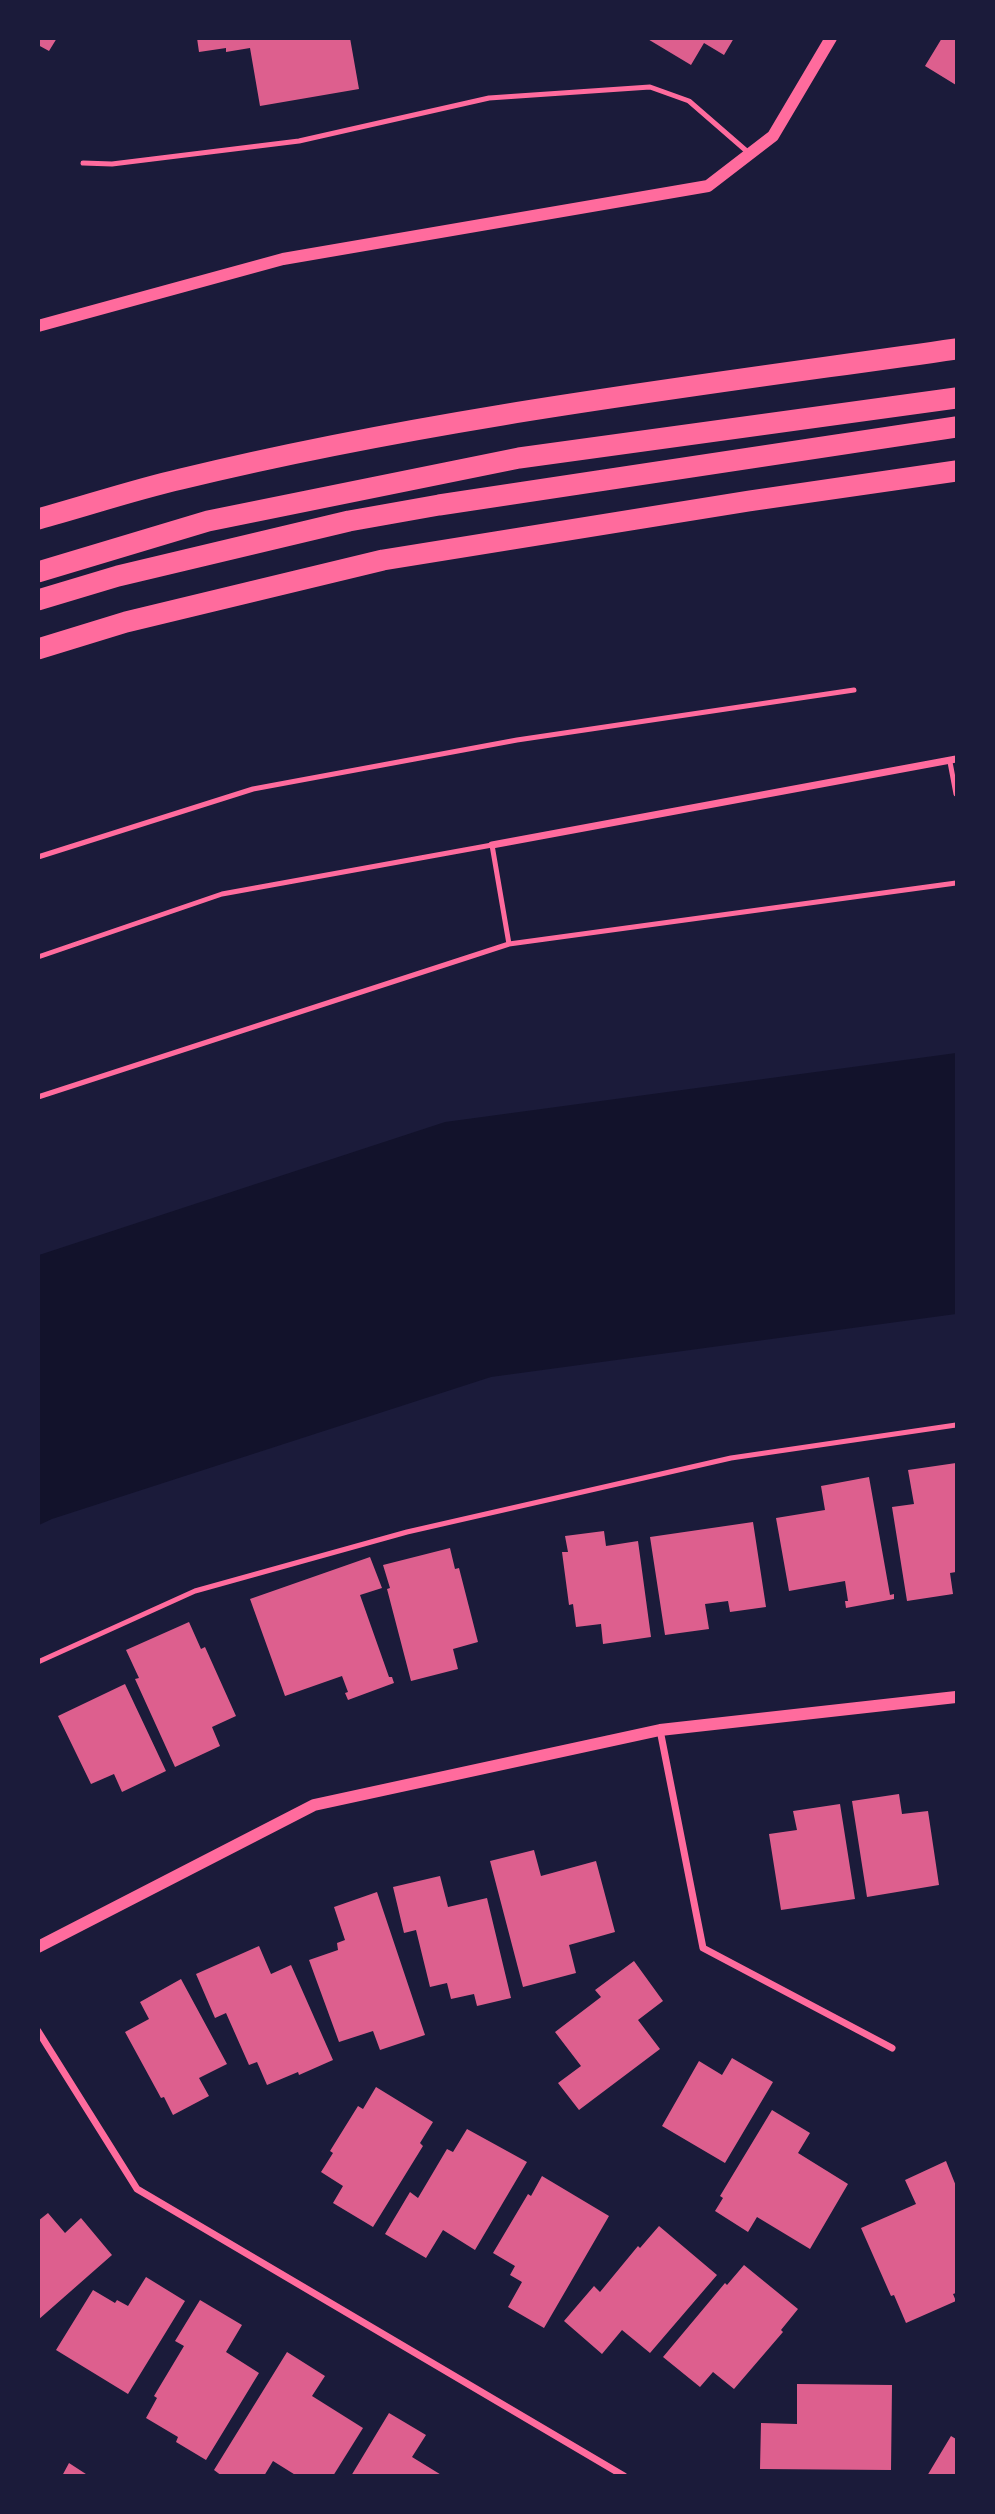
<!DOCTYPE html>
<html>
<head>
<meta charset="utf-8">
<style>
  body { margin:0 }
  #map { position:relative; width:995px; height:2514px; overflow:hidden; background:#1b1b3a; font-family:"Fira Sans",sans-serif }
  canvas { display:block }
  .frame { position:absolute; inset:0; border:40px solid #1b1b3a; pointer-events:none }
</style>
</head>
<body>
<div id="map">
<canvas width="995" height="2514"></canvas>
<div class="frame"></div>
</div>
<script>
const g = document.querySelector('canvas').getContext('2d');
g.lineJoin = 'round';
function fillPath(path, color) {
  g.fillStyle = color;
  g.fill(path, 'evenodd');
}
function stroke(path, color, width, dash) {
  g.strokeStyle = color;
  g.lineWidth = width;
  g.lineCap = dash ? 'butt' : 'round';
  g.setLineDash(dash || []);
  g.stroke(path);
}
fillPath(new Path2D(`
  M956,1053v261l-465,63 -439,142 -13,6v-270l406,-133z`), '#12122b');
fillPath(new Path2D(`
  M38,38h19l-8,13 -11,-6z
  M197,38h153l9,51 -99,17 -10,-58 -24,4v-4l-27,4z
  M646,38h88l-10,17 -20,-12 -13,22z
  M942,38h14v47l-31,-19z
  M956,1463v109l-6,1 3,21 -46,7 -15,-94 22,-3 -6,-34z
  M869,1477l21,118 4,-1v5l-48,9 -1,-7h3l-3,-20 -56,10 -13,-73 49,-8 -4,-24z
  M753,1522l13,85 -36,5 -2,-11 -23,3 4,25 -44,6 -15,-98z
  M604,1531l2,15 32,-5 13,96 -48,7 -2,-20 -25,3 -3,-23 -4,1 -7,-53h6l-3,-16z
  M450,1548l5,21 4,-1 19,74 -25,7 5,20 -47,12 -24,-92 3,-1 -7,-23z
  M370,1557l12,31 -22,7 29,82h3l2,6 -46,17 -3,-7 3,-1 -6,-16 -57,20 -35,-97z
  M189,1622l12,27 4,-2 31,69 -24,11 8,19 -45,21 -40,-88 4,-1 -13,-28z
  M125,1684l41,87 -44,21 -8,-18 -23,10 -33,-68z
  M899,1794l3,20 26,-3 11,74 -72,12 -15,-96z
  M840,1804l15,95 -74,11 -12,-76 28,-4 -4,-19z
  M534,1850l7,26 55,-15 19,71 -46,13 7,28 -53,14 -33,-126z
  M440,1876l8,31 39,-9 24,100 -34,8 -3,-12 -23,5 -4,-16 -17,4 -14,-57 -12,3 -11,-46z
  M377,1892l48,143 -45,15 -7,-19 -34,11 -30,-82 29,-10 -1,-7 8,-3 -11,-33z
  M259,1946l12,28 20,-9 42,95 -34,15 -1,-3 -31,13 -10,-23 -8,3 -23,-52 -11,5 -19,-44z
  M634,1961l29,40 -25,19 22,29 -81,61 -21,-27 23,-17 -26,-34 46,-35 -6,-7z
  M181,1979l46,85 -28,14 10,18 -36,19 -9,-18 -3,1 -36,-66 24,-13 -9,-17z
  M732,2058l41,24 -48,81 -63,-37 37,-65 23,14z
  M376,2087l57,35 -13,21 3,3 -50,81 -40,-24 10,-17 -22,-14 12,-19 -3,-2 28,-45 5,3z
  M772,2110l38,23 -12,20 50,31 -38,65 -53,-32 -9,15 -33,-21 8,-13 -3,-2z
  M467,2129l60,33 -52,88 -32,-20 -17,28 -41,-24 25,-42 8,6 29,-49 6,3z
  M946,2161l10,25v107l-3,1 3,7 -50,22 -12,-28 -3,1 -30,-68 55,-24 -11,-24z
  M542,2176l67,40 -65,112 -36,-21 14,-25 -12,-7 5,-9 -22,-13 35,-59 3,2z
  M48,2213l17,20 16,-15 31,37 -74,65v-99z
  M659,2226l58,49 -67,78 -28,-23 -20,24 -38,-33 30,-35 6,6 38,-46 2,2z
  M744,2265l54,44 -17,21 2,2 -49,57 -21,-17 -13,15 -37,-30 62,-74 2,2z
  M146,2277l39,24 -57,93 -72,-44 37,-60 22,13 2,-3 11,6z
  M200,2300l42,25 -16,27 33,21 -53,87 -30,-18 2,-5 -32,-19 11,-20 -3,-2 30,-50 -9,-5z
  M287,2352l38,24 -13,20 51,32 -30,48h-36l-24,-15 -9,15h-42l-8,-6z
  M797,2384l95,1 -1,85 -131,-1 1,-46 36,1z
  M389,2413l37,22 -14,22 31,19h-92z
  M951,2436l5,3v37h-29z
  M69,2463l20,13h-27z`), '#dd5f8e');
stroke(new Path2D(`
  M83,163l29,1 187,-23 190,-43 161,-11 39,14 61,53
  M950,762l6,32
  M38,857l215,-68 264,-49 337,-50
  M38,957l184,-63 270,-49 17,99
  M38,1097l471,-153 447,-61
  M38,1662l157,-71 212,-59 324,-74 225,-33`), '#ff6b9d', 5);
stroke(new Path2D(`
  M492,845l464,-86
  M660,1730l43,218 189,100
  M38,2031l99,158 487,287`), '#ff6b9d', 7);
stroke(new Path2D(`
  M38,326l245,-67 425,-73 65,-50 58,-98
  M38,1947l276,-142 346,-75 296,-33`), '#ff6b9d', 12);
stroke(new Path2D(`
  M38,519c48,-13 95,-29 143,-40 255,-62 516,-93 775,-130
  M38,572l170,-51 311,-63 437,-60
  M38,600l80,-24 231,-55 90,-16 517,-78
  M38,649l88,-27 257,-62 366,-59 207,-30`), '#ff6b9d', 21);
</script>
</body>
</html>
